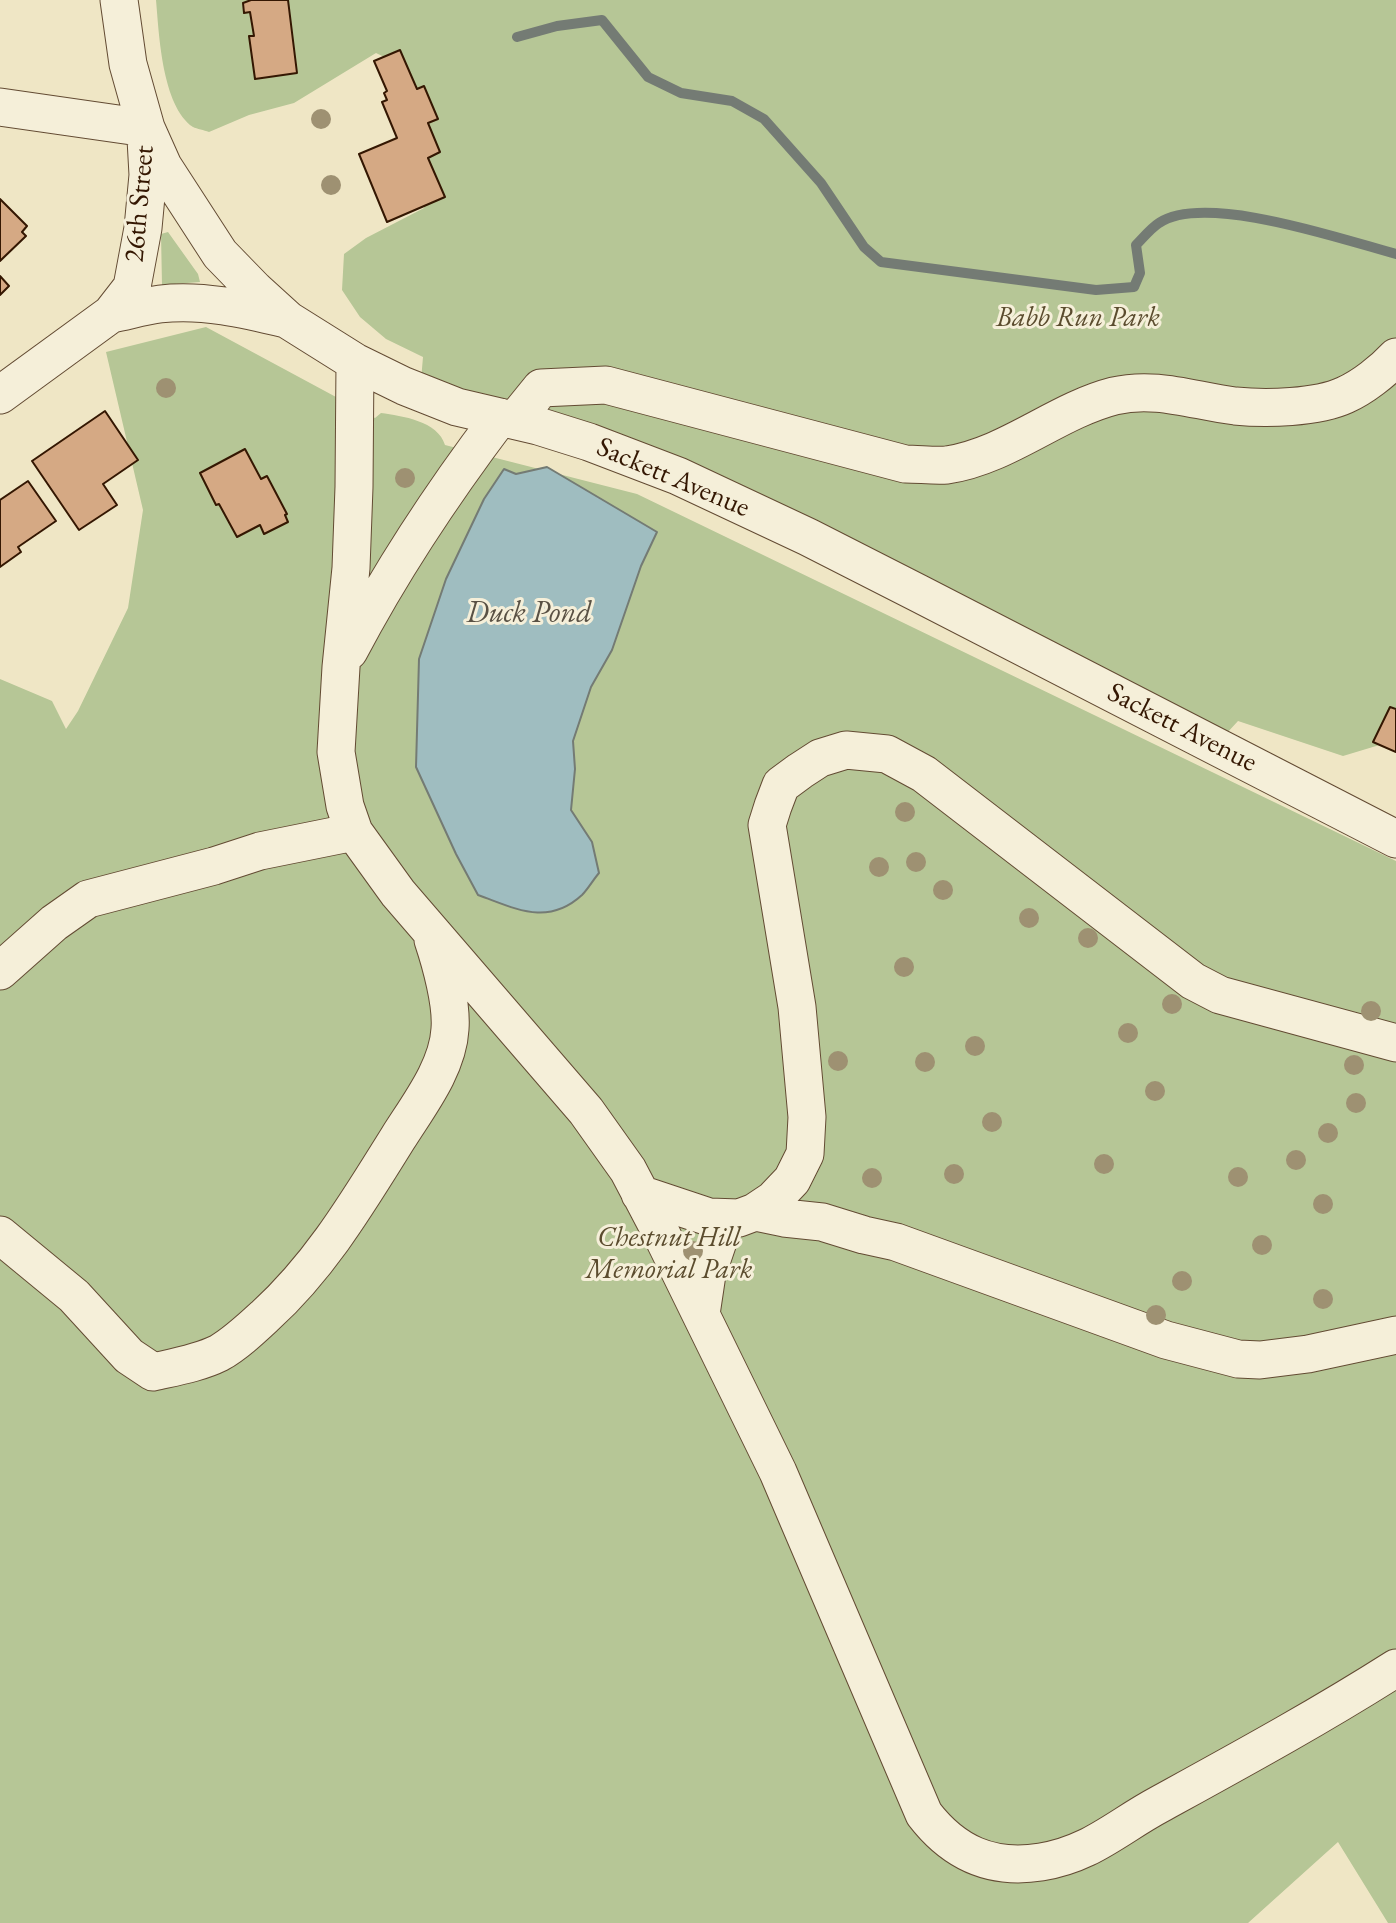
<!DOCTYPE html>
<html>
<head>
<meta charset="utf-8">
<style>
  body { margin:0 }
  canvas { display:block; background:#efe6c5 }
</style>
</head>
<body>
<canvas width="1396" height="1923"></canvas>
<script>
const g = document.querySelector('canvas').getContext('2d');
g.lineJoin = 'round';
function fillPath(path, color) {
  g.fillStyle = color;
  g.fill(path, 'evenodd');
}
function stroke(path, color, width, dash) {
  g.strokeStyle = color;
  g.lineWidth = width;
  g.lineCap = dash ? 'butt' : 'round';
  g.setLineDash(dash || []);
  g.stroke(path);
}
function write(font, color, halo, rows, align = 'center') {
  g.font = font + ' "EB Garamond",serif';
  g.lineWidth = 6;
  g.setLineDash([]);
  g.textBaseline = 'middle';
  g.strokeStyle = halo;
  g.fillStyle = color;
  for (const [text, x, y, turn = 0] of rows) {
    g.save();
    g.translate(x, y);
    g.rotate((+turn || 0) * Math.PI / 180);
    g.textAlign = isNaN(turn) ? turn : align;
    if (halo) g.strokeText(text, 0, 0);
    g.fillText(text, 0, 0);
    g.restore();
  }
}
fillPath(new Path2D(`
  M156,0h1240v740l-53,16 -105,-35 -23,25 -383,-197 -412,-157 3,-35 -37,-18 -26,-22 -18,-27 2,-36 22,-16 58,-30 5,-100 -24,-41 -29,-14 -82,50 -45,12 -40,17c-5,-2 -12,-3 -16,-5 -31,-21 -34,-93 -37,-127z
  M168,232l30,42 2,8 -38,3 -1,-51z
  M206,327l169,91 6,-5c21,3 57,8 64,32l192,49 759,367v1062h-8l-50,-81 -90,81h-1248v-1244l52,22 14,28 12,-18 50,-103 15,-98 -37,-158z`), '#b6c696');
const water = new Path2D(`
  M547,467l110,65 -16,34 -29,84 -21,37 -18,54 2,28 -4,41 21,32 7,31c-6,7 -11,16 -17,22 -35,32 -67,13 -104,0l-22,-41 -40,-87 3,-108 27,-80 38,-80 20,-30 12,5z`);
fillPath(water, '#9fbdc0');
stroke(water, '#747b74', 2);
stroke(new Path2D(`
  M517,37l40,-11 45,-6 46,57 33,16 51,8 32,18 57,64 43,64 17,15 215,28 38,-3 6,-14 -4,-28c7,-7 15,-17 23,-22 46,-31 185,17 237,31`), '#747b74', 10);
const building = new Path2D(`
  M251,0h37l9,73 -42,6 -6,-43h5l-4,-24 -6,1 -1,-10z
  M400,50l17,39 7,-3 14,33 -10,4 12,29 -12,6 17,39 -58,25 -28,-68 38,-16 -15,-36 5,-2 -3,-7 3,-2 -13,-30z
  M0,199l27,27 -5,6 4,4 -26,25z
  M0,276l9,10 -9,9z
  M105,411l33,49 -35,24 14,21 -38,25 -47,-69z
  M245,449l16,30 6,-3 20,38 -2,1 3,7 -24,12 -4,-9 -23,12 -18,-33 -3,1 -16,-32z
  M28,481l28,40 -38,26 3,5 -21,15v-67z
  M1390,707l6,2v43l-23,-10z`);
fillPath(building, '#d5a984');
stroke(building, '#341702', 2);
const minor = new Path2D(`
  M119,0l9,64 18,64 17,38 57,88 35,36 33,30 67,42 49,24 53,21 81,19 51,16 89,34 130,61 110,56 478,246
  M0,107l146,21
  M111,314c16,-3 33,-8 49,-10 42,-5 85,5 126,15
  M355,362l-1,125 -3,81 -10,99 -5,85 9,54 9,26 44,61 188,218 42,59 32,61 118,241 146,342c30,39 67,56 117,48 50,-8 76,-35 119,-58 80,-44 159,-87 236,-136
  M0,395l111,-81 21,-27 11,-59 5,-53 -2,-36
  M515,420l26,-32 65,-3 299,79c14,0 29,2 42,1 60,-9 109,-54 167,-69 42,-10 80,5 121,10 31,3 82,2 110,-11 18,-8 38,-24 51,-38
  M349,651c43,-82 95,-160 151,-234
  M0,971l54,-48 34,-24 126,-33 46,-15 94,-19
  M640,1194l69,23 30,1 16,-6 18,-12 19,-20 13,-26 2,-37 -10,-110 -30,-182 6,-19 8,-21 19,-14 20,-13 26,-8 41,4 37,20 269,207 27,14 176,48
  M755,1212l29,6 38,4 42,13 32,7 270,98 72,19 22,1 48,-6 88,-19
  M0,1235l74,61 55,60 24,16c22,-5 46,-9 66,-19 16,-9 32,-24 46,-37 56,-51 93,-114 133,-178 20,-32 50,-70 52,-109 2,-25 -9,-65 -17,-89
  M701,1314l6,-40 19,-56`);
stroke(minor, '#634b33', 39);
stroke(minor, '#f5efd9', 37);
g.fillStyle = '#9e9172';
for (const [x, y] of [
  [321,119],
  [331,185],
  [166,388],
  [405,478],
  [905,812],
  [916,862],
  [879,867],
  [943,890],
  [1029,918],
  [1088,938],
  [904,967],
  [1172,1004],
  [1371,1011],
  [1128,1033],
  [975,1046],
  [838,1061],
  [925,1062],
  [1354,1065],
  [1155,1091],
  [1356,1103],
  [992,1122],
  [1328,1133],
  [1296,1160],
  [1104,1164],
  [954,1174],
  [1238,1177],
  [872,1178],
  [1323,1204],
  [1262,1245],
  [693,1251],
  [1182,1281],
  [1323,1299],
  [1156,1315]
]) {
  g.beginPath();
  g.arc(x, y, 10, 0, 2 * Math.PI);
  g.fill();
}
write('28px', '#341702', '#f5efd9', [
  ["26th Street",140,204,-85],
  ["Sackett Avenue",673,478,23],
  ["Sackett Avenue",1182,728,27]
]);
write('italic 28px', '#5b4c2e', '#f5efd9', [
  ["Babb Run Park",1078,318],
  ["Chestnut Hill",669,1238],
  ["Memorial Park",669,1270]
]);
write('italic 30px', '#595144', '#f5efd9', [
  ["Duck Pond",529,614]
]);
</script>
</body>
</html>
